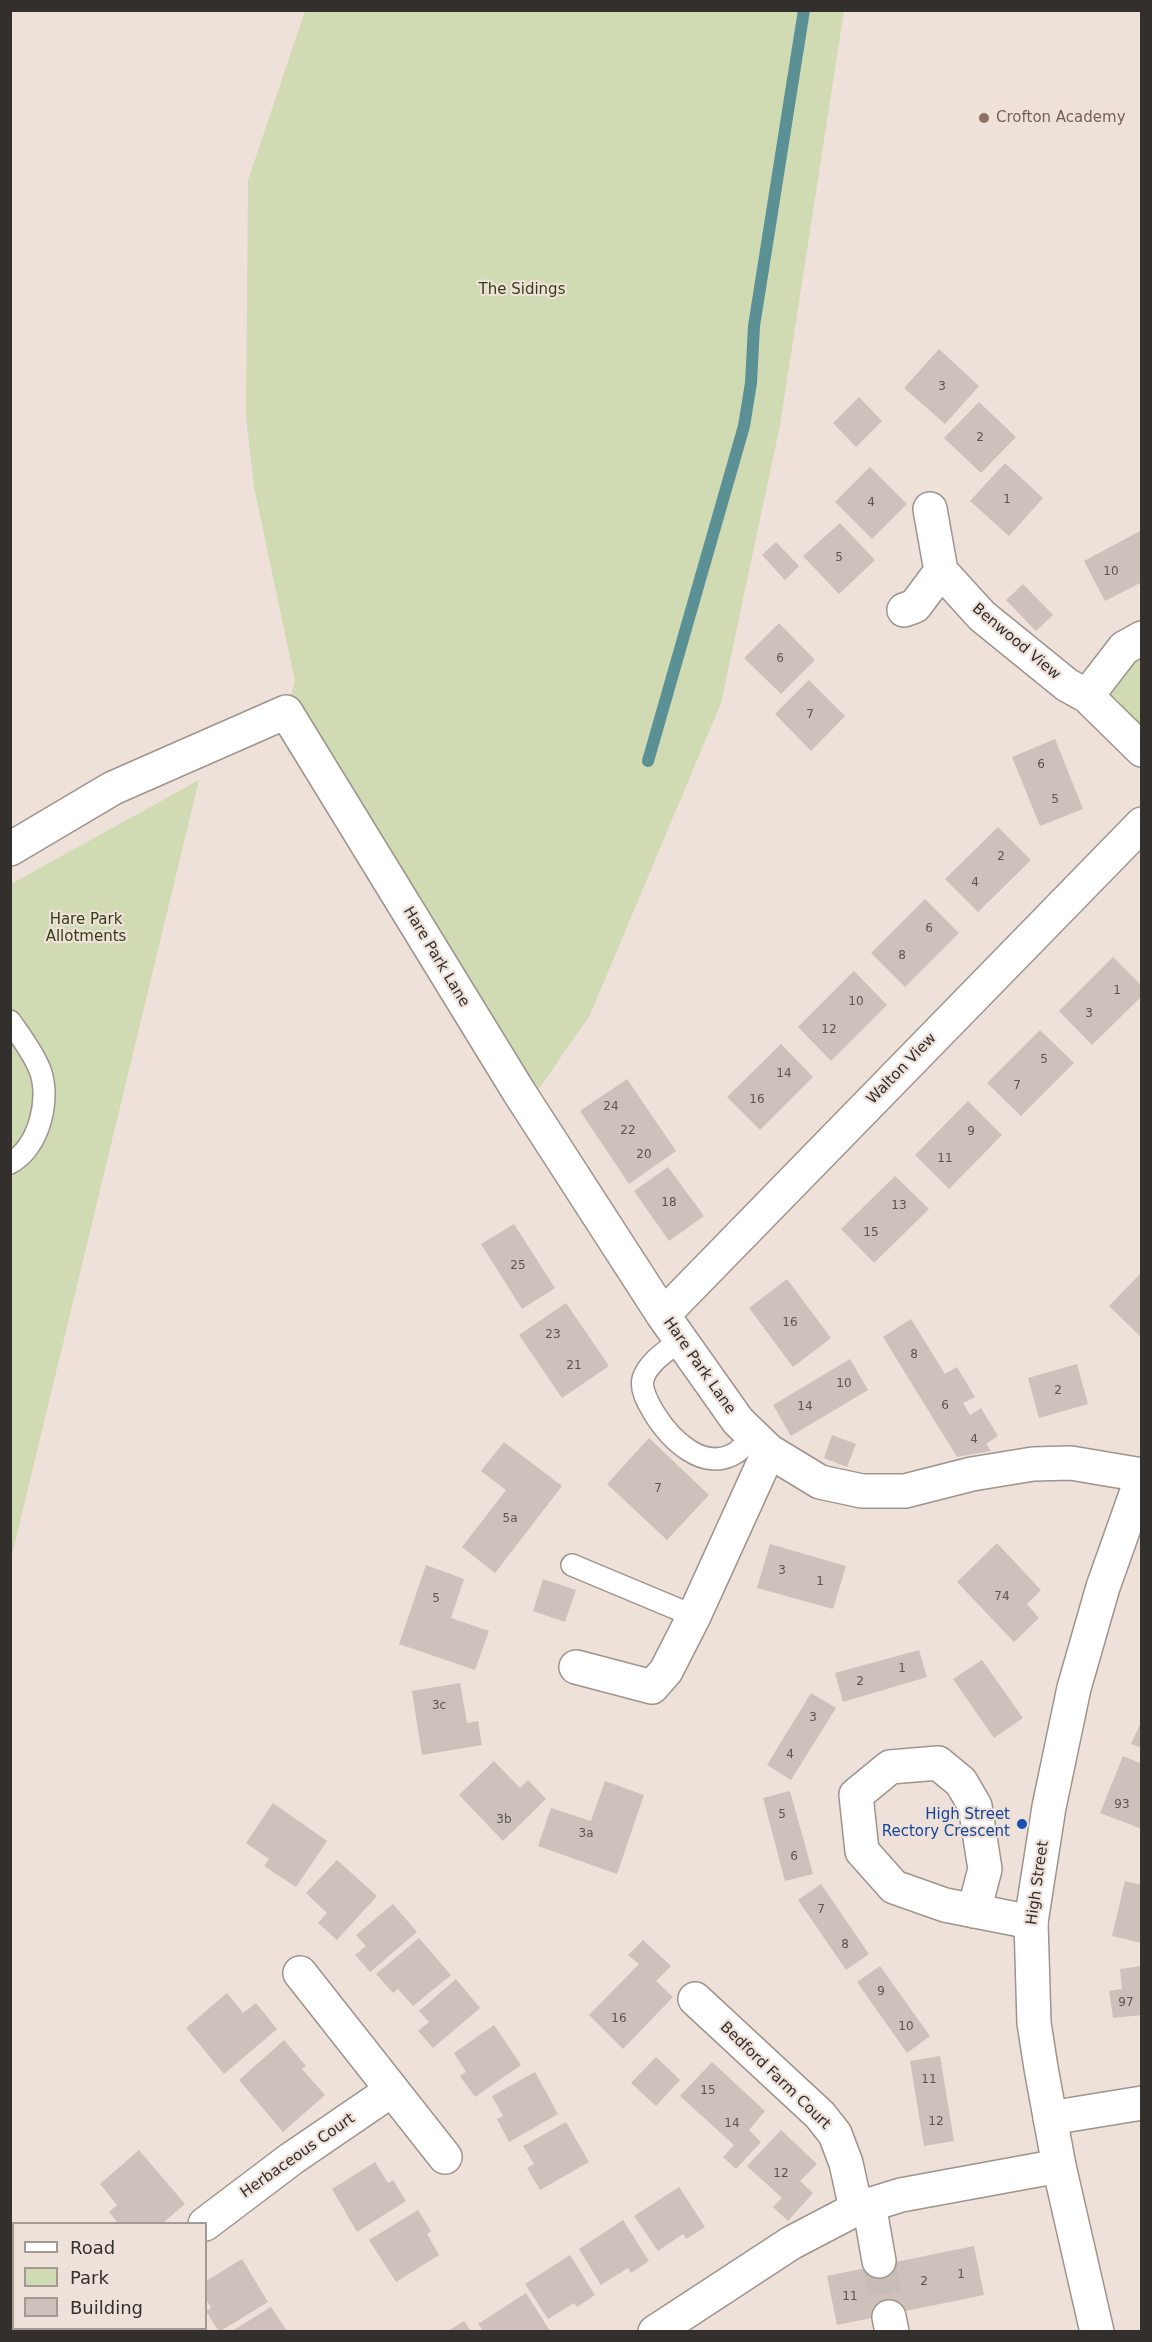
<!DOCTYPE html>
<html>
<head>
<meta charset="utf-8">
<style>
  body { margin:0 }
  #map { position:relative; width:1152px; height:2342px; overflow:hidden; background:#ede1d9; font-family:"DejaVu Sans",sans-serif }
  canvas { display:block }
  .frame { position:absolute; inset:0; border:12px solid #332f2c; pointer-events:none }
  .legend { position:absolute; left:12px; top:2222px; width:195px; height:108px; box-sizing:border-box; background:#ede1d9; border:2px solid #a39a94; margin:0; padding:8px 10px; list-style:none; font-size:18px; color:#332f2c }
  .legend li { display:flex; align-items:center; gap:12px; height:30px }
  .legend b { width:30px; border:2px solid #a39a94 }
</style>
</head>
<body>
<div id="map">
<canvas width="1152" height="2342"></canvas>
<div class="frame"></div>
<ul class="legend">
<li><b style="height:8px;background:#fff"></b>Road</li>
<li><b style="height:16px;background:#d0dbb3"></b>Park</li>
<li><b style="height:16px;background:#cec1bb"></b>Building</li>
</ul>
</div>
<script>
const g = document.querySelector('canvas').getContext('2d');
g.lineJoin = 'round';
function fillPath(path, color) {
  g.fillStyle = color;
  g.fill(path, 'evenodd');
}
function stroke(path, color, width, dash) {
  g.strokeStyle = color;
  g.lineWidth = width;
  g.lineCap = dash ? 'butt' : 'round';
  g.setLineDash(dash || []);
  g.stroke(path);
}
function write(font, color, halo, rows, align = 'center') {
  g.font = font + ' "DejaVu Sans",sans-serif';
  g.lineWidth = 4.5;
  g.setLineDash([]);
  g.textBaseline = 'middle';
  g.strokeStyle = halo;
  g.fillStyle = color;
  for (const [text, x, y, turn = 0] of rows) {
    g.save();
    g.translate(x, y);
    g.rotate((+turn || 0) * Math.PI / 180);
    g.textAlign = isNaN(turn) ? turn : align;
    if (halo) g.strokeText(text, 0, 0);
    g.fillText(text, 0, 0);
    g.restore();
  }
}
fillPath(new Path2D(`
  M305,11h539l-64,414 -59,278 -131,312 -63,91 -241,-394 9,-31 -41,-194 -8,-70 2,-237z
  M1141,638v112l-54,-54z
  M199,780l-188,779v-675z`), '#d0dbb3');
stroke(new Path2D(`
  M648,761l96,-335 7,-43 3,-57 50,-316`), '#5b9095', 12);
fillPath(new Path2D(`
  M939,349l40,37 -34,38 -41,-36z
  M859,397l23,24 -26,26 -23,-24z
  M979,402l37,35 -35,36 -37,-35z
  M1005,463l38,35 -34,38 -39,-35z
  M870,467l37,37 -35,35 -37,-37z
  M840,523l35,37 -36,34 -36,-38z
  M1142,530v52l-37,19 -21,-40z
  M776,542l23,24 -14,14 -23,-25z
  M1023,584l30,31 -17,16 -30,-31z
  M779,623l36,37 -34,34 -37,-36z
  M809,680l36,36 -34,35 -36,-37z
  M1055,739l28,70 -43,17 -28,-69z
  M998,827l33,33 -53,52 -33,-33z
  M925,899l34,34 -54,54 -34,-34z
  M1113,957l29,29v10l-50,49 -33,-34z
  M854,971l33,34 -56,56 -33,-34z
  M1040,1030l34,33 -53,53 -34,-33z
  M781,1044l32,33 -53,53 -33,-33z
  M627,1079l49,72 -47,33 -49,-73z
  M968,1101l34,34 -53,54 -34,-34z
  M668,1167l36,49 -35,25 -35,-50z
  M895,1176l34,33 -55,54 -33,-34z
  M514,1224l41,64 -33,21 -41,-65z
  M1142,1272v66l-33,-32z
  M787,1279l44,59 -38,29 -44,-59z
  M566,1303l43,63 -47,32 -43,-63z
  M911,1319l34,55 12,-7 18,30 -12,6 7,12 11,-7 17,28 -12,8 5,7 -34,6 -74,-120z
  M850,1359l18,31 -77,46 -18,-31z
  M1077,1364l11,40 -49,14 -11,-40z
  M832,1435l24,9 -9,23 -23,-9z
  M649,1438l60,57 -42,45 -60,-56z
  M504,1442l58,44 -67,87 -33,-26 44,-57 -25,-19z
  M997,1543l44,47 -14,14 12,14 -25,24 -57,-60z
  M770,1544l76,22 -13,43 -76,-21z
  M426,1565l38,14 -13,39 38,13 -14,39 -76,-26z
  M543,1579l33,11 -11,32 -32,-11z
  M919,1650l8,27 -84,25 -8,-29z
  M982,1660l41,58 -29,20 -41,-59z
  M460,1683l7,40 11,-2 4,24 -60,10 -10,-64z
  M811,1693l25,15 -45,72 -24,-15z
  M1142,1720v28l-11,-4z
  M1123,1756l19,8v65l-42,-16z
  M494,1761l26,27 8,-8 18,19 -43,42 -44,-46z
  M605,1781l39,14 -27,79 -79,-28 13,-38 40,13z
  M790,1791l23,83 -28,7 -22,-83z
  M273,1803l54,38 -31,46 -32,-21 5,-7 -23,-16z
  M337,1860l40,36 -40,44 -19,-17 9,-10 -21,-20z
  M1125,1881l17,4v58l-30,-7z
  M821,1884l48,70 -23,16 -48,-70z
  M393,1904l24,28 -47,40 -15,-17 11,-9 -10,-11z
  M419,1938l32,37 -38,31 -15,-17 -5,4 -17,-19z
  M643,1940l28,26 -15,15 17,16 -50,52 -34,-34 50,-51 -11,-9z
  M880,1966l50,70 -23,17 -50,-71z
  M1142,1966v49l-29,3 -4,-27 13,-2 -2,-20z
  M456,1979l24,29 -47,40 -15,-17 11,-9 -10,-11z
  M227,1993l16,20 13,-10 21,26 -53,45 -38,-46z
  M494,2025l27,40 -46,32 -15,-21 6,-4 -12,-19z
  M284,2040l22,26 -4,3 23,26 -42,37 -44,-52z
  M940,2056l14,85 -30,5 -14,-85z
  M656,2057l24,23 -24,26 -25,-23z
  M712,2062l53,49 -16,19 12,12 -25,27 -13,-12 11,-12 -54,-49z
  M535,2072l23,42 -49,28 -12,-23 6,-3 -11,-20z
  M566,2122l23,40 -49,28 -13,-22 7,-4 -11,-18z
  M781,2130l36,34 -17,17 13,12 -25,28 -15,-14 9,-9 -35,-32z
  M139,2150l46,54 -22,19h-45l-9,-11 8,-7 -17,-21z
  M375,2162l13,21 5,-3 13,21 -49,31 -25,-43z
  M679,2187l26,40 -19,12 -3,-5 -25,17 -24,-35z
  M418,2210l13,21 -4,3 12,21 -43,27 -27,-42z
  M623,2220l26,41 -18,12 -3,-5 -27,17 -22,-36z
  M974,2246l10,49 -147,30 -10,-49z
  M570,2255l25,40 -18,12 -3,-4 -26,16 -23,-35z
  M242,2259l26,43 -49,30 -13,-21 5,-3 -5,-9v-18z
  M526,2293l24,38h-67l-5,-7z
  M271,2307l16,24h-55z
  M464,2321l7,10h-23z`), '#cec1bb');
stroke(new Path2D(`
  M879,2261l10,56`), '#c8bdb6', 33, [33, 16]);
const lane = new Path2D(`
  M10,1021c11,16 23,31 30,49 11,29 -1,78 -30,93
  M681,1340c-13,10 -33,22 -38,39 -3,11 6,25 11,34 16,26 50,61 83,39 6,-5 11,-11 17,-16
  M572,1565l122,51`);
const street = new Path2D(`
  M930,509l11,62 41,45 85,69 20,11 55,54
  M904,610l11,-4 26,-35
  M1087,696l37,-48 18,-10
  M10,849l103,-61 173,-76 233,380 144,223 75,106 31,30 51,31 42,9h43l67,-17 61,-10 38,-1 71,12
  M663,1315l479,-491
  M576,1667l76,20 14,-16 28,-55 75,-165
  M974,1911l11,-42 -10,-63 -14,-24 -23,-19 -48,4 -34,28 6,56 32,36 51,18 86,17
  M300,1973l145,184
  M695,1999l125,116 15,19 11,29 10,46
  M1050,2118l92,-15
  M869,2204l10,57
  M205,2224l86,-65 101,-69
  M889,2317l3,15
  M122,2328l2,4
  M655,2332l136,-89 65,-34 45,-14 158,-29`);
const secondary = new Path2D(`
  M1097,2332l-38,-166 -18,-98 -7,-45 -3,-101 18,-115 25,-119 29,-101 39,-110`);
stroke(lane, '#9f948d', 24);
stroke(street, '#9f948d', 36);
stroke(secondary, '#9f948d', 36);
stroke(lane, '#fff', 21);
stroke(street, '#fff', 33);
stroke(secondary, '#fff', 33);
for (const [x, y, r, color] of [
  [984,118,6,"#8d6e63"],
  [1022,1824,6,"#1a4fb4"]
]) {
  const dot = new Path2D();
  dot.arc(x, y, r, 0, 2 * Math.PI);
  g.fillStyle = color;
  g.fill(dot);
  stroke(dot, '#ede1d9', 2);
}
write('12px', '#5a5450', null, [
  ["3",942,387],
  ["2",980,438],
  ["1",1007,500],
  ["4",871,503],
  ["5",839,558],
  ["10",1111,572],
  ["6",780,659],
  ["7",810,715],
  ["6",1041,765],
  ["5",1055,800],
  ["2",1001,857],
  ["4",975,883],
  ["6",929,929],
  ["8",902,956],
  ["1",1117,991],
  ["10",856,1002],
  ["3",1089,1014],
  ["12",829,1030],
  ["5",1044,1060],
  ["14",784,1074],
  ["7",1017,1086],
  ["16",757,1100],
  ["24",611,1107],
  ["22",628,1131],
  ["9",971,1132],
  ["20",644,1155],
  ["11",945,1159],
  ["18",669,1203],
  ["13",899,1206],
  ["15",871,1233],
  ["25",518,1266],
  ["16",790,1323],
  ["23",553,1335],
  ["8",914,1355],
  ["21",574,1366],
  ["10",844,1384],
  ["2",1058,1391],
  ["6",945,1406],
  ["14",805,1407],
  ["4",974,1440],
  ["7",658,1489],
  ["5a",510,1519],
  ["3",782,1571],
  ["1",820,1582],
  ["74",1002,1597],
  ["5",436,1599],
  ["1",902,1669],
  ["2",860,1682],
  ["3c",439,1706],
  ["3",813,1718],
  ["4",790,1755],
  ["93",1122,1805],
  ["5",782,1815],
  ["3b",504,1820],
  ["3a",586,1834],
  ["6",794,1857],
  ["7",821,1910],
  ["8",845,1945],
  ["9",881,1992],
  ["97",1126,2003],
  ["16",619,2019],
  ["10",906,2027],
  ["11",929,2080],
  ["15",708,2091],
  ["12",936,2122],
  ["14",732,2124],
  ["12",781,2174],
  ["1",961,2275],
  ["2",924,2282],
  ["11",850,2297]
]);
write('15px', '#785e54', '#ede1d9', [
  ["Crofton Academy",996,118]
], 'left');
write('15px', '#353f10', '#ede1d9', [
  ["The Sidings",522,290],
  ["Hare Park",86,920],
  ["Allotments",86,937]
]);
write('15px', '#332f2c', '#ede1d9', [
  ["Benwood View",1016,642,40],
  ["Hare Park Lane",436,957,59],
  ["Walton View",902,1069,-46],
  ["Hare Park Lane",699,1366,55],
  ["High Street",1038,1883,-82],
  ["Bedford Farm Court",775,2076,44],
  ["Herbaceous Court",298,2156,-35]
]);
write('15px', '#164399', '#ede1d9', [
  ["High Street",1010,1815],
  ["Rectory Crescent",1010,1832]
], 'right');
</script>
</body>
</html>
